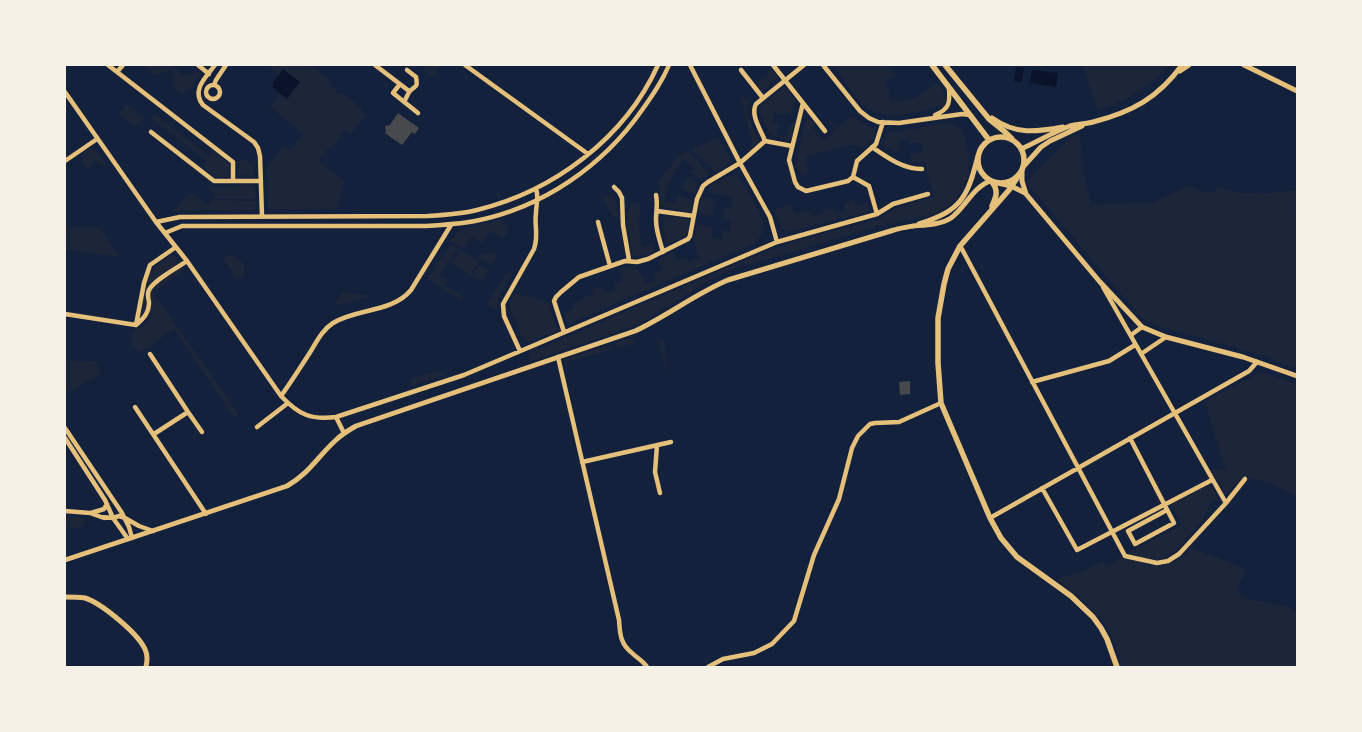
<!DOCTYPE html>
<html>
<head>
<meta charset="utf-8">
<style>
  body { margin:0 }
  #map { position:relative; width:1362px; height:732px; overflow:hidden; background:#14213d; font-family:"Crimson Pro",serif }
  canvas { display:block }
  .frame { position:absolute; inset:0; border:66px solid #f6f1e7; pointer-events:none }
</style>
</head>
<body>
<div id="map">
<canvas width="1362" height="732"></canvas>
<div class="frame"></div>
</div>
<script>
const g = document.querySelector('canvas').getContext('2d');
g.lineJoin = 'round';
function fillPath(path, color) {
  g.fillStyle = color;
  g.fill(path, 'evenodd');
}
function stroke(path, color, width, dash) {
  g.strokeStyle = color;
  g.lineWidth = width;
  g.lineCap = dash ? 'butt' : 'round';
  g.setLineDash(dash || []);
  g.stroke(path);
}
fillPath(new Path2D(`
  M145,65h26l2,2 -2,3 -15,5 -12,-9z
  M272,65h34l2,2 2,-2 21,16 -2,3 7,5 -1,2 6,4 1,-2 21,16 -2,3 5,3 -15,19 -6,-4 -14,18 -2,-1 -10,14 25,20 -7,28h-67l-2,-1 -1,-45h3l13,-17 7,5 13,-17 -33,-27 10,-14 7,5 -4,-29 -4,6 -9,-7z
  M425,65h17l-9,12 -10,-8z
  M833,65h54l9,11 -10,3 5,24 26,-6 21,-14c5,7 8,13 7,21 -9,5 -20,6 -30,8 -8,1 -18,4 -27,3 -26,-2 -41,-31 -55,-50z
  M1083,65h86c-22,25 -40,35 -71,45z
  M175,68l9,7 15,-3 2,2 -7,9 -2,6 -5,1 -5,5 -8,-6 -2,-17z
  M771,69l7,9 -16,13 -6,-7 11,-9 -1,-1z
  M785,87l10,12 -3,15 -5,-2 -1,3 -11,-3 -3,9 7,3 -3,10 10,3 4,-12h2v-3h3l-3,16 -5,2 -17,-5 -11,-24 3,-7z
  M740,95l10,6 -4,9 13,32 -12,9 -1,-1 7,-5z
  M126,104l18,14 -8,9 -17,-13z
  M154,114l55,42 4,-5 16,13v13h-14l-12,-10 4,-6 -56,-43z
  M853,116l21,13c4,9 -6,14 -11,20l-6,-3 -7,-1 -44,11 3,16h-2l1,4 -5,-1 -6,-6 -1,-5 10,-45 7,2 2,3 -3,2 11,15 12,-11 -7,-8 2,-2 7,8z
  M948,123c5,1 11,3 14,7 2,3 3,7 4,11 4,16 5,34 -4,49 -6,10 -16,18 -25,24l-62,13 -130,39 -1,-2 -41,19v1l-61,39 -112,39 -2,-8 226,-98 52,-18 66,-17 7,-2 17,-11 38,-11 -9,-36 -13,2 -2,-8 13,-3 -2,-10 -11,2 -2,-5 -10,2 2,10 -6,2 -2,-5 -7,1 -2,-3 4,-15 9,1z
  M1080,132c2,25 2,49 12,73l34,-2h26l38,-18c9,5 16,10 26,6l2,-4 18,5 21,2 40,-4 -2,22 2,1v155l-22,-7 -6,-4 -112,-31 -14,-7 -5,-5 -112,-132 44,-44 5,-4z
  M719,137l12,25 -16,10 -23,-23z
  M90,148c9,0 13,12 18,19l-14,-7 -5,9 -7,-7v-8z
  M688,151l22,24c-10,6 -10,4 -19,-3l3,-5 -10,-8c-10,12 -17,26 -20,42l12,2 3,-8 14,6 -1,9 -1,2 -28,-5c-5,-6 -5,-14 -2,-21l-4,-4 24,-28z
  M237,158l6,2 1,-1 9,6 1,11 -15,-1v-14z
  M736,173c8,11 31,45 27,58 -2,5 -6,9 -10,13l-185,80 -4,-12 10,-3 -2,-6 11,-3v-2l10,-4 -1,-5 10,-3 3,7 10,-3 -1,-6 9,-3 -3,-12 12,-4h3l12,19 9,-4 -3,-7 10,-4 -5,-9 14,-8 5,9 9,-4 3,5 10,-5c-6,-13 -5,-19 -2,-33l16,3 -2,11 11,2 1,-10 7,1 1,-11 -8,-2 2,-11 6,1 2,-10 -21,-6 -2,-3v-3z
  M688,176l9,7 -2,11 -13,-5z
  M212,185l6,2 37,-2v14h-43l3,-5 -6,-5z
  M190,192l17,13 4,-5 45,1 -1,8 -1,1 -81,1z
  M613,195l6,20 -5,3c-5,-6 -7,-14 -11,-21z
  M701,197l14,3 -2,16 -15,-2z
  M854,200l2,6 11,-3 1,6 -2,3 -74,19h-4l-5,-2 -9,-18 13,-6h4l4,9 16,-4 2,6 10,-3 -1,-2 11,-3 2,6 11,-3 -2,-8z
  M636,202l5,1c-3,15 -2,30 2,44l10,-3 1,5 -2,4 -16,4 -3,-1 -1,-5c-2,-14 -12,-42 4,-49z
  M663,216l26,3 -1,13 -2,3 -20,10 -1,-2z
  M501,219l8,10 -6,10 -13,-8 -8,12 -11,-6 -7,12 -14,-8 10,-11z
  M65,227h34l21,30 -55,-8z
  M451,245l6,4 -17,27 7,4 -3,5 19,11 -3,6 -4,-5 -28,-18 13,-22 2,1z
  M460,250l19,11 -8,14 -19,-11z
  M492,252l6,4 -6,10 -14,-8 2,-3z
  M173,254l6,9c-11,7 -31,20 -33,34 -1,7 1,13 -3,19 -3,-11 2,-39 10,-47 5,-6 13,-10 20,-15z
  M231,254l13,10v12l-7,5 -13,-22z
  M479,265l10,5 -7,12 -10,-6z
  M182,267l2,3 -31,23 86,121 -5,3 -60,-88 -33,23 -9,-7 1,-14c25,-8 15,-22 17,-39l9,-9z
  M507,272l5,3c-7,11 -17,23 -14,36l-11,-7z
  M343,292l29,4 -38,10z
  M515,293l33,9 10,29 -31,11 -4,-2 -13,-32v-5z
  M631,338l3,2 1,3 -18,5 -2,-5z
  M664,340l4,38 -10,-37z
  M611,344l2,5 -46,13 2,9 -2,-1 -3,-9 1,-2z
  M65,359l20,3 11,-1 5,13 -36,20z
  M440,371l5,4 -33,10 -2,-6z
  M1260,372l37,12v113l-25,-13 -28,-8 -18,19 -16,-27 16,3 -21,-69z
  M1210,484l9,15c-13,3 -9,7 -14,17 -3,7 -11,15 -17,21 -22,27 -24,26 -57,18l-2,-3 53,-27 -11,-21z
  M76,516l11,3 -7,9 -15,1v-10z
  M1192,548l54,21 -8,18 4,9 5,3 43,8 7,4v56h-175c-9,-45 -32,-62 -66,-88l29,-9 18,-9 5,6 13,-11c16,5 36,15 52,7 7,-4 13,-10 19,-15z`), '#1d2539');
fillPath(new Path2D(`
  M1016,67l8,1 -2,14 -8,-1z
  M283,69l17,13 -13,17 -15,-12 2,-2 -2,-1z
  M1032,70l26,3 -2,14 -26,-4z`), '#0b132b');
fillPath(new Path2D(`
  M398,113l21,15 -4,6 -3,-2 -10,13 -17,-12 1,-2 -1,-5 5,-1z
  M910,381v13l-10,1 -1,-13z`), '#48494c');
stroke(new Path2D(`
  M108,65l125,97v19
  M198,65l11,9
  M215,65c-9,12 -24,25 -12,40l51,37 4,6 2,8 2,60
  M375,65l34,26
  M465,65l123,89
  M773,65l52,66
  M823,65l37,46 9,7 9,4 21,1 63,-9 8,1
  M741,70l22,28
  M117,72l6,-7
  M400,84l-7,9 25,20
  M206 92a7 7 0 1 1 14 0a7 7 0 1 1-14 0Z
  M214,85l2,-5 10,-15
  M65,92l91,130 31,39 94,135c18,19 30,24 55,21l128,-42 313,-133 -7,-25 -30,-54 -50,-98
  M404,102c2,-3 4,-9 6,-11 6,-6 8,-3 6,-14l-9,-7
  M803,103l-14,57 6,22 3,5 8,4 42,-10 5,-4 4,-16 19,-17 7,-22
  M935,115c15,-6 15,-13 14,-27
  M151,132l63,49h47
  M765,141l27,5
  M872,147c16,11 31,22 50,22
  M65,161l32,-22
  M853,177l16,9 8,28
  M614,187l5,5 3,6 1,27 6,35
  M656,195c2,10 0,15 0,25 0,11 4,21 7,32
  M657,211l37,5
  M156,222l24,-5 248,-1c17,-1 33,-2 49,-6 77,-19 148,-72 181,-145
  M598,222l12,44
  M165,233l17,-7h244c17,-1 33,-2 49,-5 67,-13 128,-55 167,-111 10,-14 20,-28 27,-45
  M777,242l100,-28 16,-10 35,-10
  M960,246l3,5 162,305 32,7 11,-2 11,-7 47,-51 19,-24
  M1103,287l123,216
  M65,314l71,11c8,-7 13,-12 13,-23 -1,-4 -2,-8 0,-12 5,-10 28,-22 38,-29
  M136,325l8,-42 6,-18 26,-18
  M564,332l-10,-31 2,-4 5,-5 18,-15 46,-16 12,1 11,-3 40,-20 2,-3 7,-37 6,-13 5,-4 32,-19 25,-22c-4,-11 -15,-26 -9,-37l48,-39
  M1131,335l11,-8
  M520,351l-16,-35 -1,-12 31,-55c5,-14 0,-23 2,-36 0,-8 3,-16 0,-24
  M150,354l38,58 -34,22
  M1141,354l25,-17
  M558,357l61,263c1,13 1,24 13,33 5,5 11,8 15,14
  M1032,382l77,-21 26,-16
  M281,396c10,-14 19,-28 28,-42 7,-11 13,-24 24,-31 24,-15 59,-10 78,-33l40,-65
  M135,407l71,107
  M188,412l14,20
  M336,417l8,16
  M257,427l31,-24
  M65,428l57,85 7,14 3,11
  M65,438l40,62 8,18 15,21
  M1130,438l44,85 -39,21 -7,-13 39,-21
  M657,445l-2,27 5,21
  M582,462l89,-20
  M1042,488l35,62 135,-70
  M65,511l25,2 14,5
  M91,513l13,-4 3,-5
  M101,517l12,1 6,-2 6,2 14,8 14,5
  M990,518l259,-147 8,-9
  M708,667l15,-8 31,-6 18,-9 22,-23 20,-66 25,-56 13,-51 6,-12 12,-12 5,-1 24,-1 42,-19`), '#e5c07b', 4.5);
stroke(new Path2D(`
  M1244,65l53,26
  M1180,71l9,-6
  M992,118c24,17 44,14 71,9
  M1021,149c16,-7 32,-17 49,-23 7,-2 16,-2 23,-4 39,-10 65,-24 89,-57
  M1023,167l18,-20 9,-6 32,-15
  M1022,171v10l4,13 74,88 42,45 24,10 77,20 54,19
  M998,183l13,3 14,7
  M919,224c43,-14 48,-26 59,-68
  M65,560l222,-74c23,-13 31,-30 49,-46 6,-6 13,-10 20,-14l279,-95c32,-15 60,-37 93,-51l166,-50c6,-2 13,-3 19,-4 12,-1 27,-1 38,-8 14,-10 22,-31 39,-37
  M65,597c7,0 13,0 20,1 16,5 56,37 61,54 2,5 1,10 0,15`), '#e5c07b', 5);
stroke(new Path2D(`
  M932,65l57,75
  M945,65l44,54 15,12 8,8
  M978 160a23 23 0 1 1 46 0a23 23 0 1 1-46 0Z
  M1019,175l-10,15 -49,56 -12,23 -4,15 -6,34v45l3,40 49,115 11,20 16,19 54,39 22,21 8,11 6,11 10,28
  M992,206c4,-9 7,-15 0,-24`), '#e5c07b', 5.5);
</script>
</body>
</html>
